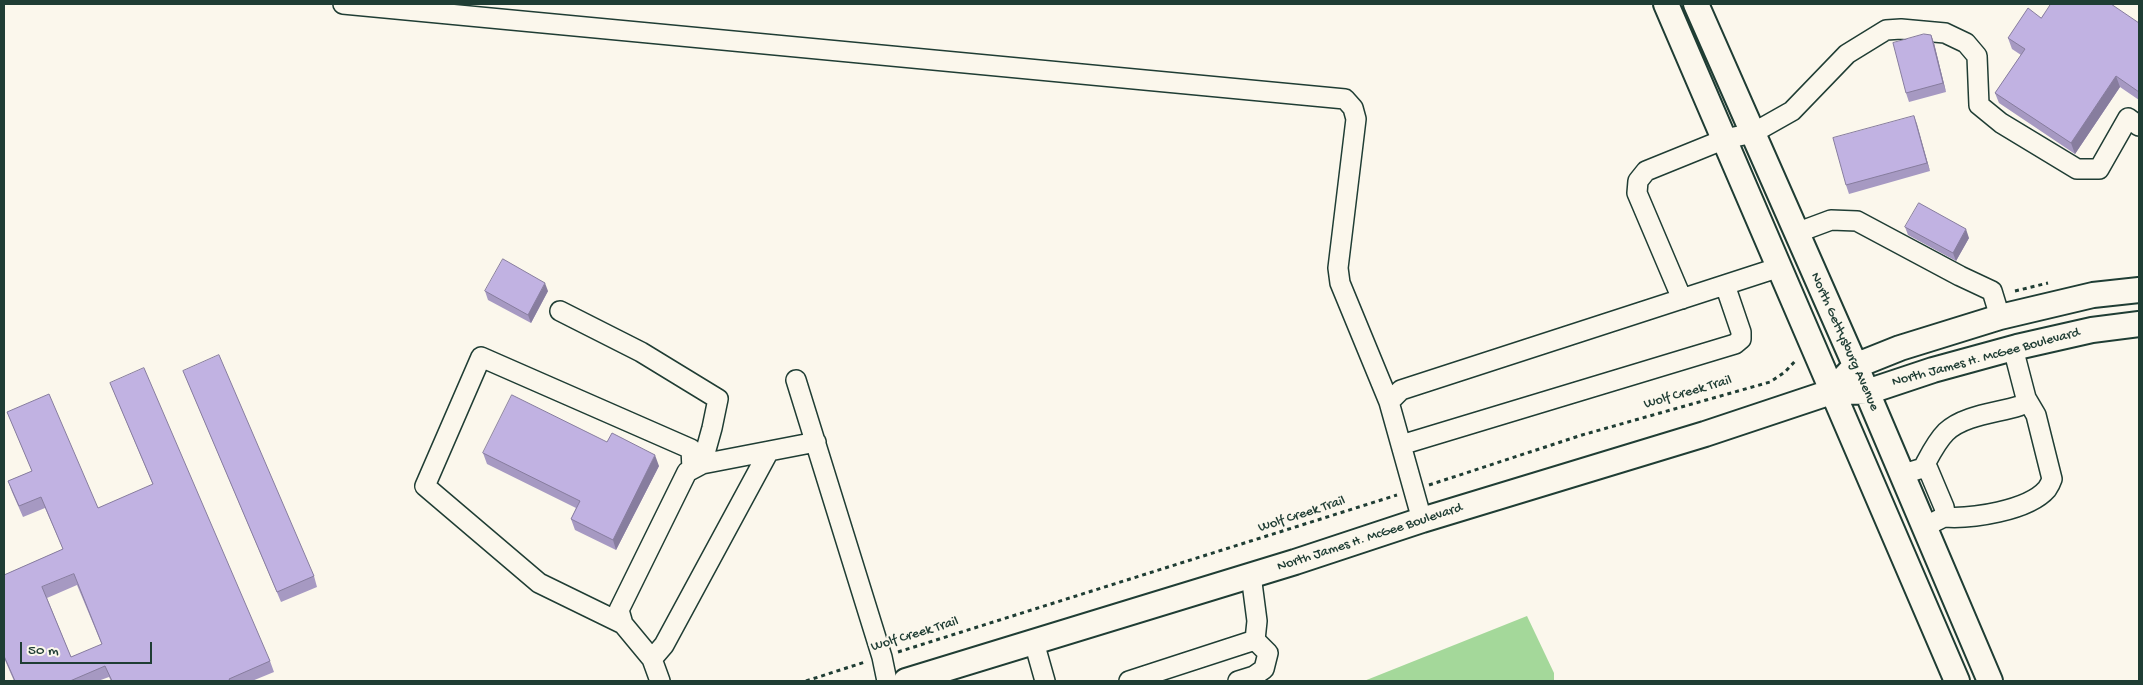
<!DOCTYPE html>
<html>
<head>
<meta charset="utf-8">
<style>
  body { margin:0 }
  #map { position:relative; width:2143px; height:685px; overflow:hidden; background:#fbf7ec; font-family:"Gochi Hand",sans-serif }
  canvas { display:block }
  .frame { position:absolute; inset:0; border:5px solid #1f3d34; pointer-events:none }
  .scale { position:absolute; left:20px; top:642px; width:132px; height:22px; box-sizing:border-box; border:2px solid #1f3d34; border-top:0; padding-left:6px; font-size:15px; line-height:18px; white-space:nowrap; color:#1f3d34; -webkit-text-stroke:4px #fbf7ec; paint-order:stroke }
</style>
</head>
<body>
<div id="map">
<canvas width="2143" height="685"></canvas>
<div class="frame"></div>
<div class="scale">50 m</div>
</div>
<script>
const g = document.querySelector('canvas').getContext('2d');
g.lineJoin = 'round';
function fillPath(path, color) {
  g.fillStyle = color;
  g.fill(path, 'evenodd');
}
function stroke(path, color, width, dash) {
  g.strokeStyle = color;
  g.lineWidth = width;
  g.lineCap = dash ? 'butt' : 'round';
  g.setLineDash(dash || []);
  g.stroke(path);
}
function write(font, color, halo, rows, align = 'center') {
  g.font = font + ' "Gochi Hand",sans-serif';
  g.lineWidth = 4.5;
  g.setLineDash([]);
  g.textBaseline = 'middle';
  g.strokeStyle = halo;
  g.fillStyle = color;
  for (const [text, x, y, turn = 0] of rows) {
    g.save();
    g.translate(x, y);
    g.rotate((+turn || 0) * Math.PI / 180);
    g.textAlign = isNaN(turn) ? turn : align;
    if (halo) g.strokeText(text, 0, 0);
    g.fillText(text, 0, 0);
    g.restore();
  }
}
fillPath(new Path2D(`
  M1527,616l27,57v8h-190z`), '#a4d89a');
const minor = new Path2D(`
  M343,4l1002,95 8,9 3,11 -18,149 2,15 49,119
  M1796,233l35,-13 26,1 103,55 32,15 8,26
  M1682,299l-45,-106 1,-12 8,-10 79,-32 28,-6 39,-22 55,-57 39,-24 15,-1 44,4 21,10 11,13 2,49 22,18 76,46h22l29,-51 11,8
  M560,311l81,41 77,47 -6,29 -10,36
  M796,380l86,277 5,24
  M1401,445l334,-101 6,-5v-7l-16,-47
  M1923,468c7,-13 13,-26 23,-36 18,-17 51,-19 73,-26l5,-2 2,-6 -13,-50
  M1913,471l10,-3 5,1 16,38 1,5 -1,5 -10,5
  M1944,517c27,2 84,-6 103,-28 2,-3 4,-7 5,-10l-16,-64 -10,-17
  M1422,520l-33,-118 12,-12 379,-123
  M1251,575l6,46 -2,19
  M623,624l-84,-41 -114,-97 56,-129 210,92 1,20
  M1034,642l11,39
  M652,659l12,-14 105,-194
  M660,681l-8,-22 -29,-35 -4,-14 68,-138 15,-8 114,-22
  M1129,681l126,-41
  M1238,681l16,-5 10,-7 4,-16 -13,-13`);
const major = new Path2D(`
  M1666,4l291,677
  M1696,4l171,388 123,289
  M1844,378l11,-12 45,-18 100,-31 93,-22 46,-5
  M906,681l389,-119 127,-42 283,-86 129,-43 33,1 66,-22 84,-23 75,-17 47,-6`);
stroke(minor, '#1f3d34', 22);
stroke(major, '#1f3d34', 28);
stroke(new Path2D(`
  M2015,291l33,-8
  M1429,485l153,-50 188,-53 15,-10 12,-13
  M898,652l499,-157
  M806,681l59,-19`), '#1f3d34', 3, [4, 4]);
stroke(minor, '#fbf7ec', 19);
stroke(major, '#fbf7ec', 24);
fillPath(new Path2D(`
  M2041,18l98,5v77l-19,-13 -45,67 -76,-51 -4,-10 26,-38 -9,-6 -4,-11z
  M1931,35l3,8 12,49 -37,10 -3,-9z
  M1914,116l16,55 -81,23 -3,-9z
  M1905,227l64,11 -13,23 -48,-26z
  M485,291h63l-17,32 -43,-23z
  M183,371l131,205 3,11 -36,15z
  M110,383l160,278 4,11 -22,9h-141l-2,-4 -11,4h-84l-10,-23v-83l59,-26 -18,-41 -22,9 -11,-25 -4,-11 24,-10 -25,-59 91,96 55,-23zM77,585l25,60 -31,12 -24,-59z
  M607,442l52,24 -43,84 -41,-20 -4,-11 5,-11 -89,-44 -4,-11z`), '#a699c2');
fillPath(new Path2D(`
  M1931,35l3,8 12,49 -3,-9z
  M2116,76l4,11 -45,67 -4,-11z
  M1914,116l3,8 13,47 -3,-8z
  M1966,229l3,9 -13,23 -3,-8z
  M545,283l3,8 -17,32 -3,-8z
  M655,455l4,11 -43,84 -3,-10z`), '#877d9e');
const building = new Path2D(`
  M2051,4h60l28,19v69l-23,-16 -45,67 -76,-50 30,-44 -17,-11 20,-30 13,10z
  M1924,34l7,1 12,48 -37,10 -13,-50z
  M1914,116l13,47 -81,22 -13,-47z
  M1919,203l47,26 -13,24 -48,-26z
  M503,259l42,24 -17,32 -43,-24z
  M219,355l95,221 -37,16 -94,-221z
  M144,368l126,293 -41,18 1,2h-118l-7,-15 -35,15h-55l-11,-25v-81l59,-26 -22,-52 -22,9 -11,-25 24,-10 -25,-59 42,-18 49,114 55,-24 -43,-101zM74,574l28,70 -31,13 -29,-70z
  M512,395l95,47 5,-9 43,22 -42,85 -42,-21 9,-18 -97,-48z`);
fillPath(building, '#c1b2e2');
stroke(building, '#877d9e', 1);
write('14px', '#1f3d34', '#fbf7ec', [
  ["North Gettysburg Avenue",1844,342,66],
  ["North James H. McGee Boulevard",1986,358,-15],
  ["Wolf Creek Trail",1688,393,-16],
  ["Wolf Creek Trail",1302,515,-18],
  ["North James H. McGee Boulevard",1370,538,-18],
  ["Wolf Creek Trail",915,635,-17]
]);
</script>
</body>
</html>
